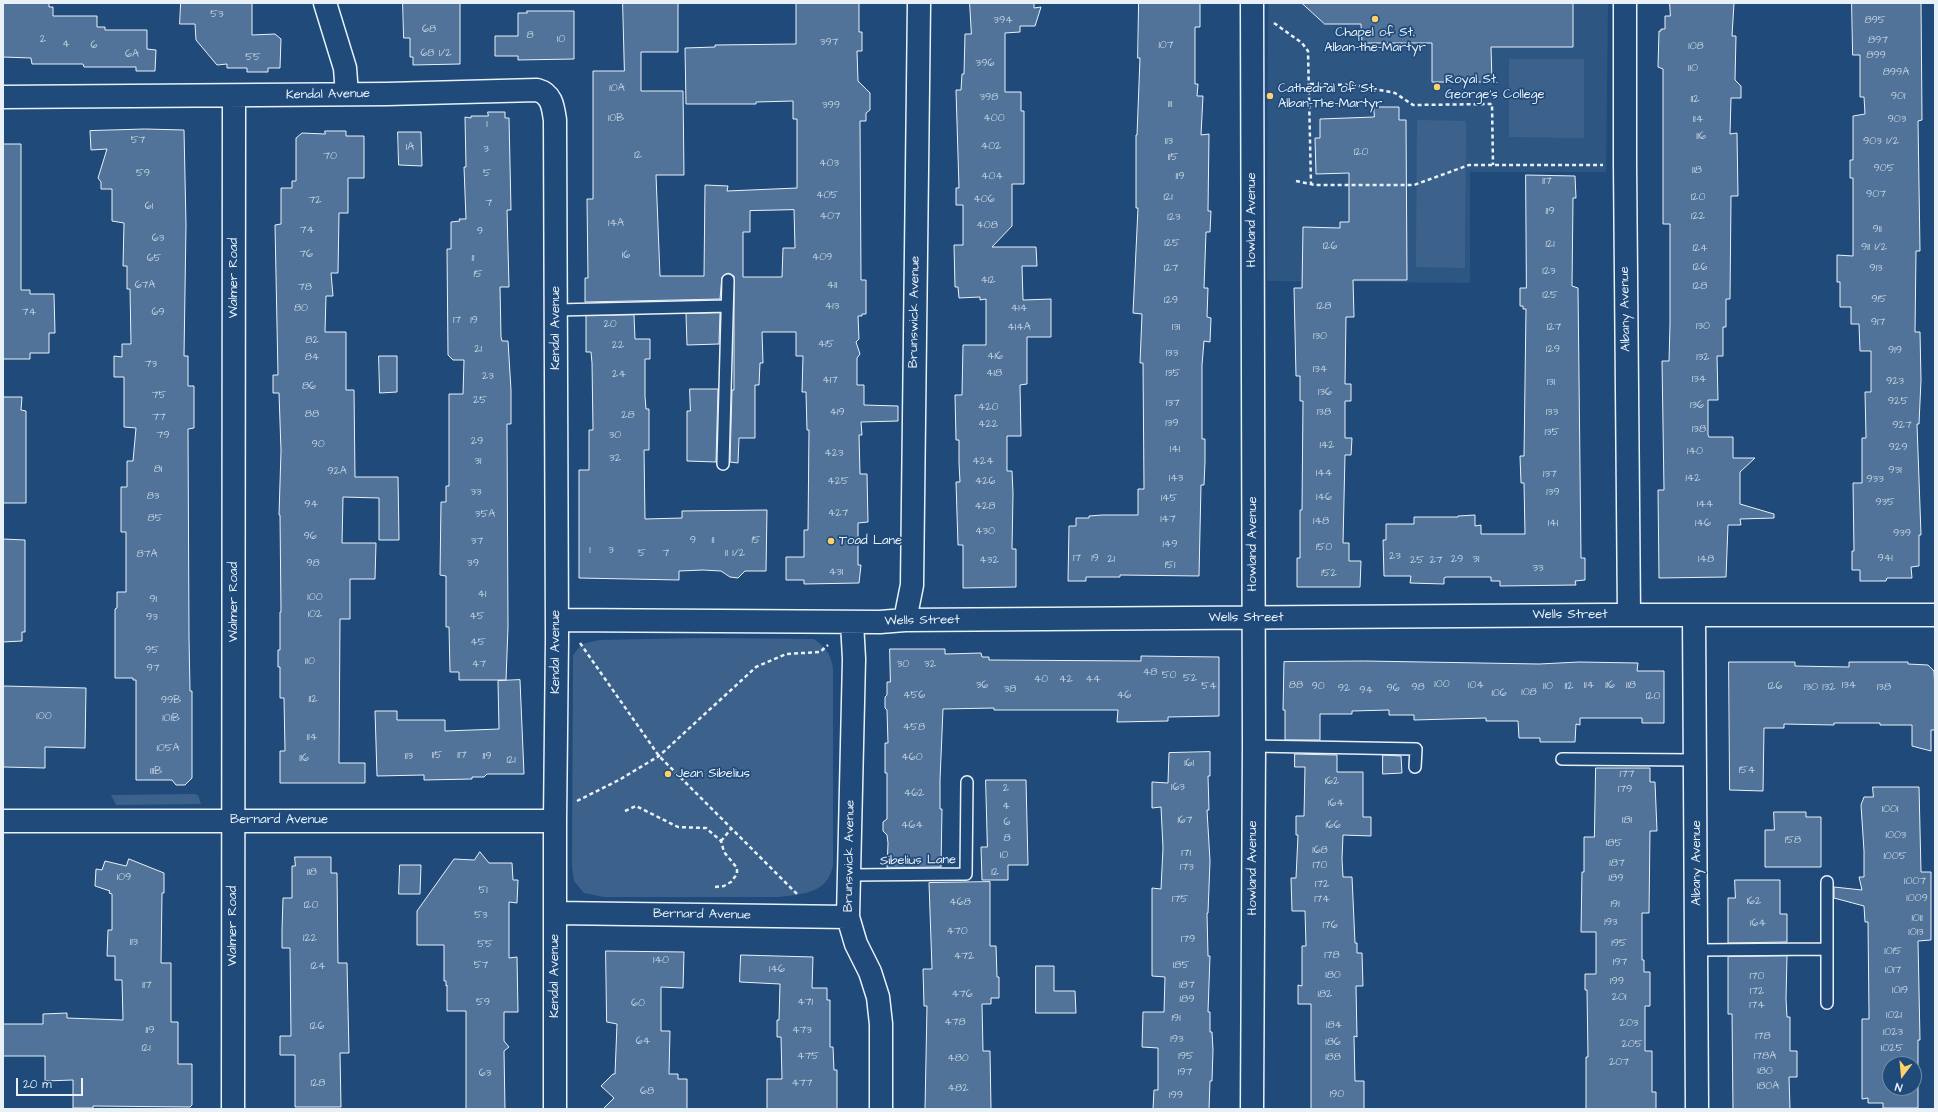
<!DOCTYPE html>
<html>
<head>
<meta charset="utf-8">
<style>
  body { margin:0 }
  #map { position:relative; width:1938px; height:1112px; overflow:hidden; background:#1f4a7a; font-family:"Architects Daughter",sans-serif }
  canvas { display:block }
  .frame { position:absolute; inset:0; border:4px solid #e8f1f8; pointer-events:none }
  .north { position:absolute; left:1882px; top:1056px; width:40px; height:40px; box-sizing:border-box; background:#1f4a7a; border:1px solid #6f8dac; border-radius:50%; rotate:196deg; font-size:11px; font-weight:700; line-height:16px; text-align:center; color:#e8f1f8 }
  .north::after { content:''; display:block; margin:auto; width:14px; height:18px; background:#ffd166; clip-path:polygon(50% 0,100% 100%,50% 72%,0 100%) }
  .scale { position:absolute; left:16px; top:1078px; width:67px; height:18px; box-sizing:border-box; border:2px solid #e8f1f8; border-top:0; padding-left:5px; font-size:12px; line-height:14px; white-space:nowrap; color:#e8f1f8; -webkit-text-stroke:3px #1f4a7a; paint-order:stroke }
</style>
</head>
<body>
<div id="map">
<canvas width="1938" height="1112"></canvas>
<div class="frame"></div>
<div class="north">N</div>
<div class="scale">20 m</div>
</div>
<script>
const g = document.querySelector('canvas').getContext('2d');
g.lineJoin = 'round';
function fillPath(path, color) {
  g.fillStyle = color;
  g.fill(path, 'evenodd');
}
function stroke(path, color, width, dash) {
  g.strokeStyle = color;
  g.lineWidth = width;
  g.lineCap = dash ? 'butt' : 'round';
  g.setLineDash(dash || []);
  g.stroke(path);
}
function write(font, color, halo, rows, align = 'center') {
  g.font = font + ' "Architects Daughter",sans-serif';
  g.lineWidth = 3.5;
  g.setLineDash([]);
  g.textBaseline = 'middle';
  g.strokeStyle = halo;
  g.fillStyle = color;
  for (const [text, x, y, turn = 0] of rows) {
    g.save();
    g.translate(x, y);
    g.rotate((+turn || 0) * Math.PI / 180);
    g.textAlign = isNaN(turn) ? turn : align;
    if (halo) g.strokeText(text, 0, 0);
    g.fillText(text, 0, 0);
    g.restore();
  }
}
fillPath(new Path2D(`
  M1268,3h340l-2,169h-136v111l-203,-2z`), '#2e5683');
fillPath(new Path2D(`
  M1509,59h75v79l-75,-1z
  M1417,120l49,1 -1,147 -49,-1z
  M704,638l110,1c12,9 17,15 19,30v196c-5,29 -31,29 -55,32h-174l-20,-4 -10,-12 -2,-15 1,-211 9,-11 17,-4z
  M194,794l4,1 3,9 -85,1 -5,-10z`), '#3c628c');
const building = new Path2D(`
  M3,3h46v4h4v9h44v11h8v3h42v19l9,1 -1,21h-19v-4h-52l-1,-3h-51l-1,-6 -28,-1z
  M181,3h71v32l23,-1 6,5 -1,29h-12v4h-21v-4h-20v-4l-10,1 -21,-25 -1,-16h-15z
  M403,3h57v61l-47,1v-8h-3v-19h-6z
  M623,3h55v49h-37v39h42l1,84h-28l4,101h44l1,-91 23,1 -1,5 70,-3v-69h-4v-18l-37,1v2h-70l-1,-56 30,-1v-2l81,-1v-41h63v29h3v19h-5l1,30 12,12v17l-4,3v8h-6l1,159h5v34h-4v2h-4l1,23 -3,3 4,12 -3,4v27h7v20l34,1v15l-37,1 1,13h-3l1,39h7l1,48 -10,1v42h3l-2,18 -55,1v-4h-18v-23h18v-27h4l1,-100h-2l-1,-38h-4l1,-36h-7v-24h-34l1,31h-3l-1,22h-4v53h-16l-1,25 -8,-1 2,-72h2v-114l-6,-3 -6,4 -2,22 -135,3v-24h3l-1,-79h6v-128h31zM794,210l1,38h-12l-1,29h-39v-45h7v-21z
  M970,3h64v5l7,-1 -6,19h-15v6l-15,1v59h16v19h3v73h-12v42l-20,21h44l1,19h-15l1,34 28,-1v38h-24v47l-7,1 1,51h-14v35h5l1,22 -1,56h4v38l-53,1v-43h-5l-2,-63h4l-1,-19v-23h-3l-1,-45h7l1,-50h23v-46l-6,1v-3l-21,1 -1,-11h-3l-1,-42h9v-40h-7v-17h3l-3,-98h5l1,-16h2l1,-40h6z
  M1139,3h61v24h-5v57h3l-1,12h6l-2,39 8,-1 -1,77h3l-1,21h-4l-2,56h4l-1,29 4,1 -1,24 -6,-1 -2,24v74h3v23l-1,23h-3l-2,91 -79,-1v2h-34v4h-18l1,-55h7v-8h13v-2l13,-1h36v-26h6l-1,-126h-3l2,-49 -9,-1 5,-105h-2v-73h1l3,-77h-2z
  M1302,3h271v44h-82l1,35h-60v-39h-70l-1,-19h-36z
  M1670,3h64l-2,33h4l-1,44 6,6v12h-10l-1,36 7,-1 1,63h-7l-1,103h-4v28h-3v29h-6l1,44h-10v35l1,2h24v21h22l-15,14v32l34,10v4l-34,1 1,6h-13l-2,52 -67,1 -1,-88h6l-2,-129h7l1,-37v-100h-7v-155l-5,-2 1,-36h2v-2h4v-13h5z
  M1852,3h69l1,117 -4,1 2,130h-4l-1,81h5l1,48 -2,44h-2l4,111h-2v31l-8,1 1,11h-25l-1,3h-26v-11h-8v-19h2l-1,-68h9v-45h4l-1,-46h6v-41h-11l-1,-27h-8v-17h-11v-25h-3v-27l16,1v-78h-3v-18h3v-44l12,-2 -1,-17h-4v-42h-7z
  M527,11h47v48l-56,1v-4h-23v-20h23v-23h9z
  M1374,107h25v13h7l1,160h-54l1,37h-8l-1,67h6v17h-6v37h7l-1,17h-6l-2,88h6v18h12l-1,26h-63v-29h3v-48h2l1,-109h-3v-25h-4l-2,-88h8l1,-61 37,1v-6h9v-49l-33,1 -1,-36h5v-19l54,-2z
  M488,112h17v6h4l2,92h-4l2,77h-9l1,50 1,4h6l3,49v34h-4l1,203 -2,53h-47v-8h-9l-1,-45h-3v-51l-6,-1 1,-73h5v-16h3v-92h14l1,-34h-11l-5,-5 -1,-106h4v-27l9,-1 -1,-2h7l-2,-52h2l-1,-50 6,1v-2h17z
  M145,129l39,1 2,95 -2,131h4v30h6v42l-6,1 1,208 1,54h2v87l-7,7h-9l-4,-5h-36v-100h-3v-2h-18v-69l2,-1v-16h9v-60h-5v-45h6v-26h6l3,-33 -12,-1v-50h-10v-21l8,1v-13h9l-1,-55h-3v-23h-4l1,-43 -12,-2v-32h-11v-7l-3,-4 9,-29 -16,1 -1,-19z
  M325,131h21v5h18v42h-16v35h-9l-1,60h-7l2,23h-7l-1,36h21v58h8l1,87h43l1,63h-20v-42l-36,-1 -1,46h34l-1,36h-25v40h-10l-1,144h26v20h-85v-32h5l-1,-53h-4v-31h-2v-17h2v-38h1l-1,-97h-1l2,-64 -2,-58h-6v-18h5l-3,-150 6,-1v-36h11v-7h4v-43l6,-5 23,1z
  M398,132h23l1,34 -23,-1z
  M3,144h18v146h9v4h24l1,39h-6v20h-19v6h-27z
  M1526,175l49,1 1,22h-3l-1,88 6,2 3,270h4v22l-10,1 1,4 -76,1v-5h-9v-4h-45l-2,1v6l-34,-1 1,-7h-27l-1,-36h3v-16h28v-7h44v-1l17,-1v11l6,-1v9h44l-1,-51h-3l-1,-27h4l2,-147h-3v-3h-3v-18h6z
  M720,313l-1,31 -32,1 -1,-31z
  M634,315l1,24h15v20h-5v37l1,13h3v41h-5l1,69 37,-1v-7l85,-1 -1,61h-21l-7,7 -8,-1 -9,-6 -18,-1 -24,1v9l-100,-2v-108h10v-40h4l-1,-67 -1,-11h-5v-36z
  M379,356h18v36l-17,1z
  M690,389h28l-2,73 -29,-1v-50h3z
  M3,397h19l-1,13 5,1v92h-23z
  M3,539l22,1v92h-3v9l-19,1z
  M890,649h55v5l36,-1 1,4h7v3l152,1v-5l78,1v59l-51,1v4l-51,1 1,-12h-124v-2l-51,1 -3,71v29h2l-1,58 -54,1 1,-25 -1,-8 -4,-4v-9l4,-3v-46h-2v-30h3l-1,-33 -2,-2v-11l2,-2v-13h3z
  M1365,661l174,3 40,-2 59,1 -1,8h27v52h-22v-5h-62v7l-4,-1 -1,18h-35v-4h-21l-1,-17h-32v-3l-72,2v-5h-25v-5l-37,1v3h-32v26h-35v-30h-2l1,-48z
  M1729,662h66v4l54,1v-5h59v2l20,1 6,6 1,19v40h-4v21l-19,-5v-21h-32v-2h-46v2l-50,-1v4h-20l-1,63 -33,-1z
  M520,680l4,94h-37l-3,3h-12v2l-48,1v-5l-47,1 -2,-65h22v9h48v11l54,-2 -1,-48z
  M3,686l83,2 -1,60 -40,-1v21l-41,-1z
  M1210,752v24h-2l1,34h-2l3,51 -2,52h-1l1,43h2l-2,56h2v20h2l1,18 -1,31h-2l-1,28h-56l1,-19h4v-42l-16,-1 1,-35h21l1,-35 -13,-1v-88l9,1 2,-41 -2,-41 -9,1v-26l16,1 1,-30z
  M1295,754l42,1v17h26v45h8v19l-28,-1 -1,24 1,18h9l3,66h2v10h5l1,33h-7l1,51 -3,-1 1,45h9v28h-53v-105h-13v-19l4,1v-40h4l-1,-35h-13l-1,-33h5l2,-43h-2v-19h8l1,-49h-10z
  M1383,755l18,1 1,17 -19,1z
  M1596,768h54v14h5l2,49h-7l-1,82h-7v47h2v12h6v34h-5v45h7v41h4v17h-70v-52h2l-1,-67h-2v-16h11v-42h-15l1,-60h2v-35h10z
  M986,780h40l2,85h-20v15h-26l-1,-33h6z
  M1873,787h46l2,85h10v68l-13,1 2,99h-2v68h-35v-5h-15v-5l-6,1v-80h7v-6l-1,-91h-3l-1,-16 -30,-8v-11l28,3 -3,-13h5v-26l-3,-46 3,-8h9zM1890,1064h24v24h-24z
  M1774,812h32v5h15v50h-56v-37h9z
  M480,852l9,11h23l1,17h5l-1,23 -8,-1v56l8,-1 1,55h-14v29l5,6 -5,4 1,58h-39v-98h-19v-26l-1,1v-5h-2v-36h-27v-34l37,-52 20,1z
  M295,857h36v16h6l1,90h9l2,90h-9l1,54h-46v-52h-15v-19h11l-1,-88h-8v-18l1,-32h9v-32h3z
  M129,859l35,14v20h-2l-1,70h10v59h7v42h14v41l-2,2 -97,-1v2h-20v-28l-28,1v-25h-42v-32h40v-10l24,-1v5l56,2 -1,-40h-7v-24h-8l1,-26h4v-36l-3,-1 1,-2 -15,-5 1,-17 6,1 3,-9 21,5z
  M400,865h21l-1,29h-21z
  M1735,880h45v34h7v28l-59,1v-45h7z
  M990,882v64h6l1,31h2v21h-8v6h-9l1,47h7l1,58h-66l2,-103h-3l-1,-37h9l-3,-86z
  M606,951l78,1 -1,36 -22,-1v44h9l-1,43h9v5h9v30h-84l11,-11 -13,-12 12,-12h2l2,-50 -10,-2z
  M741,955l72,2 -1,31h15v12h3v47h3l1,23h3v39h-70v-30h15l-1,-42h-4v-17h2l1,-36 -40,-2z
  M1787,956l-1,43 1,18h3v34h7v26h-8l1,32h-57l-1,-95h-4v-57z
  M1036,966h18v25h21l1,22h-40z`);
fillPath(building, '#517399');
stroke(building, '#e8f1f8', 1);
const service = new Path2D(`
  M557,310l170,-4
  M723,464l5,-184
  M1254,746l162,3 -1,18
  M1562,759l134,1
  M850,875l116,-1 1,-92
  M1697,950l130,-1
  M1827,1003v-121`);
const minor = new Path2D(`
  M325,3l20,65 2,26
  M1252,3l2,743 -2,363
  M1625,3v161l4,451
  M3,97l384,-3 150,-4c15,4 16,17 18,30l2,519 -2,182v288
  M1694,616l3,493
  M557,620l323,2 25,-2 699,-5h331
  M905,620l7,-35 7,-582
  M852,622l2,37 -6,258 8,27 14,28 8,25 3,27v85
  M3,821h552
  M556,913l292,4
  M233,1109l1,-1013`);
stroke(service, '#e8f1f8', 14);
stroke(minor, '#e8f1f8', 25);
stroke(new Path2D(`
  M1274,23l28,20 6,8 3,133
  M1310,84l44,1 41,8 18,12 79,-1 1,61
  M1296,181l19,4h99l55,-20h134
  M580,643l79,113 138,138
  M577,801l42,-21 40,-24 97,-89 30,-13 34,-2 8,-7
  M625,811l11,-5 42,21 28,1 15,13 3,11 13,16v6l-6,8 -7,4 -10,1
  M721,841l10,-12`), '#e8f1f8', 2.5, [4, 3]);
stroke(service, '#1f4a7a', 11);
stroke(minor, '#1f4a7a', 22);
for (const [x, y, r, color] of [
  [1375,19,4,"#ffd166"],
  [1437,87,4,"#ffd166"],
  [1270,96,4,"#ffd166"],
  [831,541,4,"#ffd166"],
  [668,774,4,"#ffd166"]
]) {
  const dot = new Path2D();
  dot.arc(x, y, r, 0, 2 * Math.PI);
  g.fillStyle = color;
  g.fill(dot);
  stroke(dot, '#1f4a7a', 1.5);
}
write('11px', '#c2d2e0', null, [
  ["53",217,15],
  ["394",1003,21],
  ["895",1875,21],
  ["68",429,30],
  ["8",530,36],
  ["2",43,40],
  ["10",561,40],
  ["897",1878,41],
  ["397",829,43],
  ["4",66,45],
  ["6",94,46],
  ["107",1166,46],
  ["108",1696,47],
  ["68 1/2",436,54],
  ["6A",132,55],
  ["899",1876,56],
  ["55",253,58],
  ["396",985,64],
  ["110",1693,69],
  ["899A",1896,73],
  ["10A",617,89],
  ["901",1898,97],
  ["398",989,98],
  ["112",1695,100],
  ["111",1170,105],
  ["399",831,106],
  ["10B",616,119],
  ["400",994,119],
  ["114",1698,120],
  ["903",1897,120],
  ["1",487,125],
  ["116",1701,137],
  ["57",138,141],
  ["113",1169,142],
  ["903 1/2",1881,142],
  ["402",991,147],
  ["1A",410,148],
  ["3",486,150],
  ["120",1361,153],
  ["12",638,156],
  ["70",330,157],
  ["115",1173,158],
  ["403",829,164],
  ["905",1884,169],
  ["118",1697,171],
  ["59",143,174],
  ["5",487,174],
  ["404",992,177],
  ["119",1180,177],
  ["117",1547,182],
  ["907",1876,195],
  ["405",827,196],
  ["121",1168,198],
  ["120",1698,198],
  ["406",984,200],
  ["72",315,201],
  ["7",489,204],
  ["61",149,207],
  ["119",1550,212],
  ["407",830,217],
  ["122",1698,217],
  ["123",1174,218],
  ["14A",616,224],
  ["408",987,226],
  ["911",1877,230],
  ["74",307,231],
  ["9",480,232],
  ["63",158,239],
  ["125",1172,244],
  ["121",1550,245],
  ["126",1330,247],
  ["911 1/2",1874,248],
  ["124",1700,249],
  ["76",306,255],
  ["16",626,256],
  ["409",822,258],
  ["65",154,259],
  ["11",473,259],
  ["126",1700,268],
  ["127",1171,269],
  ["913",1876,269],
  ["123",1549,272],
  ["15",478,275],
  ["412",988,281],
  ["67A",145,286],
  ["411",832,286],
  ["128",1700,287],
  ["78",305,288],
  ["125",1550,296],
  ["915",1879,300],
  ["129",1171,301],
  ["413",832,307],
  ["128",1324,307],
  ["80",301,309],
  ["414",1019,309],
  ["74",29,313],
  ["69",158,313],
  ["17",457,321],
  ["19",474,321],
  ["917",1878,323],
  ["20",610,325],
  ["130",1703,327],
  ["414A",1019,328],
  ["131",1176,328],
  ["127",1554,328],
  ["130",1320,337],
  ["82",312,341],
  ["415",826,345],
  ["22",618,346],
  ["21",478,350],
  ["129",1553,350],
  ["919",1895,351],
  ["133",1172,354],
  ["416",995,357],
  ["84",312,358],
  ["132",1703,358],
  ["73",151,365],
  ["134",1320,370],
  ["418",994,374],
  ["135",1173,374],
  ["24",619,375],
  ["23",488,377],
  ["134",1699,380],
  ["417",830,381],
  ["923",1895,382],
  ["131",1551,383],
  ["86",309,387],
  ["136",1325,393],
  ["75",159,396],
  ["25",480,401],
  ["925",1898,402],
  ["137",1173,404],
  ["136",1697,406],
  ["420",988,408],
  ["419",837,413],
  ["138",1324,413],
  ["133",1552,413],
  ["88",312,415],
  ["28",628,416],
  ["77",159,418],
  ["139",1172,424],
  ["422",988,425],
  ["927",1902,426],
  ["138",1699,430],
  ["135",1552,433],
  ["79",163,436],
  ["30",615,436],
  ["29",477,442],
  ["90",318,445],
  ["142",1327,446],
  ["929",1898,448],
  ["141",1175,450],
  ["140",1695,452],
  ["423",834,454],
  ["32",615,459],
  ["31",478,462],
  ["424",983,462],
  ["81",158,470],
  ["931",1895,471],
  ["92A",337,472],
  ["144",1324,474],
  ["137",1550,475],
  ["143",1176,479],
  ["142",1693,479],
  ["933",1875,480],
  ["425",838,482],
  ["426",985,482],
  ["33",476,493],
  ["139",1553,493],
  ["83",153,497],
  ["146",1324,498],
  ["145",1169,499],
  ["935",1885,503],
  ["94",311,505],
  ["144",1705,505],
  ["428",985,507],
  ["427",838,514],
  ["35A",485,515],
  ["85",155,519],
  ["147",1168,520],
  ["148",1321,522],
  ["141",1553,524],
  ["146",1703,524],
  ["430",985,532],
  ["939",1902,534],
  ["96",310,537],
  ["9",693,541],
  ["11",713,541],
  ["15",756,541],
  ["37",477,542],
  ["149",1170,545],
  ["150",1324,548],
  ["1",590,551],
  ["3",611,551],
  ["5",642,554],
  ["7",666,554],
  ["11 1/2",735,554],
  ["87A",147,555],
  ["23",1395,557],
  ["17",1077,559],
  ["19",1095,559],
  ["941",1885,559],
  ["21",1111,560],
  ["29",1457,560],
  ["31",1476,560],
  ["148",1706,560],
  ["432",989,561],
  ["25",1417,561],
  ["27",1436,561],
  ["98",313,564],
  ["39",473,564],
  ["151",1170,566],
  ["33",1538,569],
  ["431",836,573],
  ["152",1329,574],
  ["41",482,595],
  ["100",315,598],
  ["91",153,600],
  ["102",315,615],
  ["45",477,617],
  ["93",152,618],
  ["45",478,643],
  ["95",152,651],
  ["110",310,662],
  ["47",479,665],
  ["30",903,665],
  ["32",930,665],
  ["97",153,669],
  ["48",1150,673],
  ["50",1169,676],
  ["52",1190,679],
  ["40",1041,680],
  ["42",1066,680],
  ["44",1093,680],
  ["100",1442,685],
  ["36",982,686],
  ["88",1296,686],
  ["104",1476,686],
  ["114",1589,686],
  ["116",1610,686],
  ["118",1631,686],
  ["134",1849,686],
  ["54",1209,687],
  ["90",1318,687],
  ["110",1548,687],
  ["112",1569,687],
  ["126",1775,687],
  ["98",1418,688],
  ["130",1811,688],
  ["132",1829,688],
  ["138",1884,688],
  ["92",1344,689],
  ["96",1393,689],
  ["38",1010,690],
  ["94",1366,691],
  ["108",1529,693],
  ["106",1499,694],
  ["456",914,696],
  ["46",1124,696],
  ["120",1653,697],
  ["112",313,700],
  ["99B",171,701],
  ["100",44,717],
  ["101B",171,719],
  ["458",914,728],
  ["114",312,738],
  ["105A",168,749],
  ["115",437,756],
  ["117",462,756],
  ["113",409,757],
  ["119",487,757],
  ["460",912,758],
  ["116",304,759],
  ["121",511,761],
  ["161",1189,764],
  ["154",1747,771],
  ["111B",156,772],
  ["177",1627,775],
  ["162",1332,782],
  ["163",1178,788],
  ["2",1006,789],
  ["179",1625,790],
  ["462",914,794],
  ["164",1336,804],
  ["4",1006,807],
  ["1001",1890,810],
  ["167",1185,821],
  ["181",1627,821],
  ["6",1007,823],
  ["464",912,826],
  ["166",1333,826],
  ["1003",1896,836],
  ["8",1007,839],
  ["158",1793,841],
  ["185",1614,844],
  ["168",1320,851],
  ["171",1186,854],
  ["10",1004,856],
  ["1005",1895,857],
  ["187",1617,864],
  ["170",1320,866],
  ["173",1187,868],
  ["118",312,873],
  ["12",995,873],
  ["109",124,878],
  ["189",1616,879],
  ["1007",1915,882],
  ["172",1322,885],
  ["51",483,891],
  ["1009",1917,899],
  ["175",1180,900],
  ["174",1322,900],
  ["162",1754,902],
  ["468",960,903],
  ["191",1615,905],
  ["120",311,906],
  ["53",481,916],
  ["1011",1917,919],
  ["193",1611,923],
  ["164",1758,924],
  ["176",1330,926],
  ["470",957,932],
  ["1013",1916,933],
  ["122",310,939],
  ["179",1188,940],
  ["113",134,943],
  ["195",1619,944],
  ["55",485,945],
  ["1015",1893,952],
  ["178",1332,956],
  ["472",964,957],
  ["140",661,961],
  ["197",1620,963],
  ["57",481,966],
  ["185",1181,966],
  ["124",318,967],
  ["146",777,970],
  ["1017",1893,971],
  ["180",1333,976],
  ["170",1757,977],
  ["199",1617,982],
  ["117",147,986],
  ["187",1187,986],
  ["1019",1900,991],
  ["172",1757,992],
  ["476",962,995],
  ["182",1325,995],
  ["201",1619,998],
  ["189",1187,1000],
  ["59",483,1003],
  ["471",805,1003],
  ["60",638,1004],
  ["174",1757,1006],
  ["1021",1894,1016],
  ["191",1176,1019],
  ["478",955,1023],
  ["203",1629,1024],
  ["184",1334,1026],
  ["126",317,1027],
  ["119",150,1031],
  ["473",802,1031],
  ["1023",1893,1033],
  ["178",1763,1037],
  ["193",1177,1040],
  ["64",643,1042],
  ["186",1333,1043],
  ["205",1632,1045],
  ["121",146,1049],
  ["1025",1892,1049],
  ["475",808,1057],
  ["195",1186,1057],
  ["178A",1765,1057],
  ["188",1333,1058],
  ["480",958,1059],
  ["207",1619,1063],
  ["180",1765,1072],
  ["197",1185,1073],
  ["63",485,1074],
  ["128",318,1084],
  ["477",802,1084],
  ["180A",1768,1087],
  ["482",958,1089],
  ["68",647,1092],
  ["190",1337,1095],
  ["199",1176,1096]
]);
write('13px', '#e8f1f8', '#1f4a7a', [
  ["Chapel of St.",1375,33,"center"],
  ["Alban-the-Martyr",1375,48,"center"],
  ["Royal St.",1445,80],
  ["George's College",1445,95],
  ["Cathedral of St.",1278,89],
  ["Alban-The-Martyr",1278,104],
  ["Toad Lane",839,541],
  ["Jean Sibelius",676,774]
], 'left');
write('13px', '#e8f1f8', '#1f4a7a', [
  ["Kendal Avenue",328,95,-1],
  ["Howland Avenue",1252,220,-90],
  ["Walmer Road",234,278,-90],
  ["Albany Avenue",1626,309,-91],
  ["Brunswick Avenue",915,312,-89],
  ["Kendal Avenue",556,328,-90],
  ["Howland Avenue",1253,544,-90],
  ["Walmer Road",234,602,-90],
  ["Wells Street",1570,615],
  ["Wells Street",1246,618],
  ["Wells Street",922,621,-1],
  ["Kendal Avenue",556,652,-90],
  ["Bernard Avenue",279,820],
  ["Brunswick Avenue",850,856,-89],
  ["Sibelius Lane",918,861,-1],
  ["Albany Avenue",1697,863,-90],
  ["Howland Avenue",1253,868,-90],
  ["Bernard Avenue",702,915,1],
  ["Walmer Road",233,926,-90],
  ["Kendal Avenue",555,976,-90]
]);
</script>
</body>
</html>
